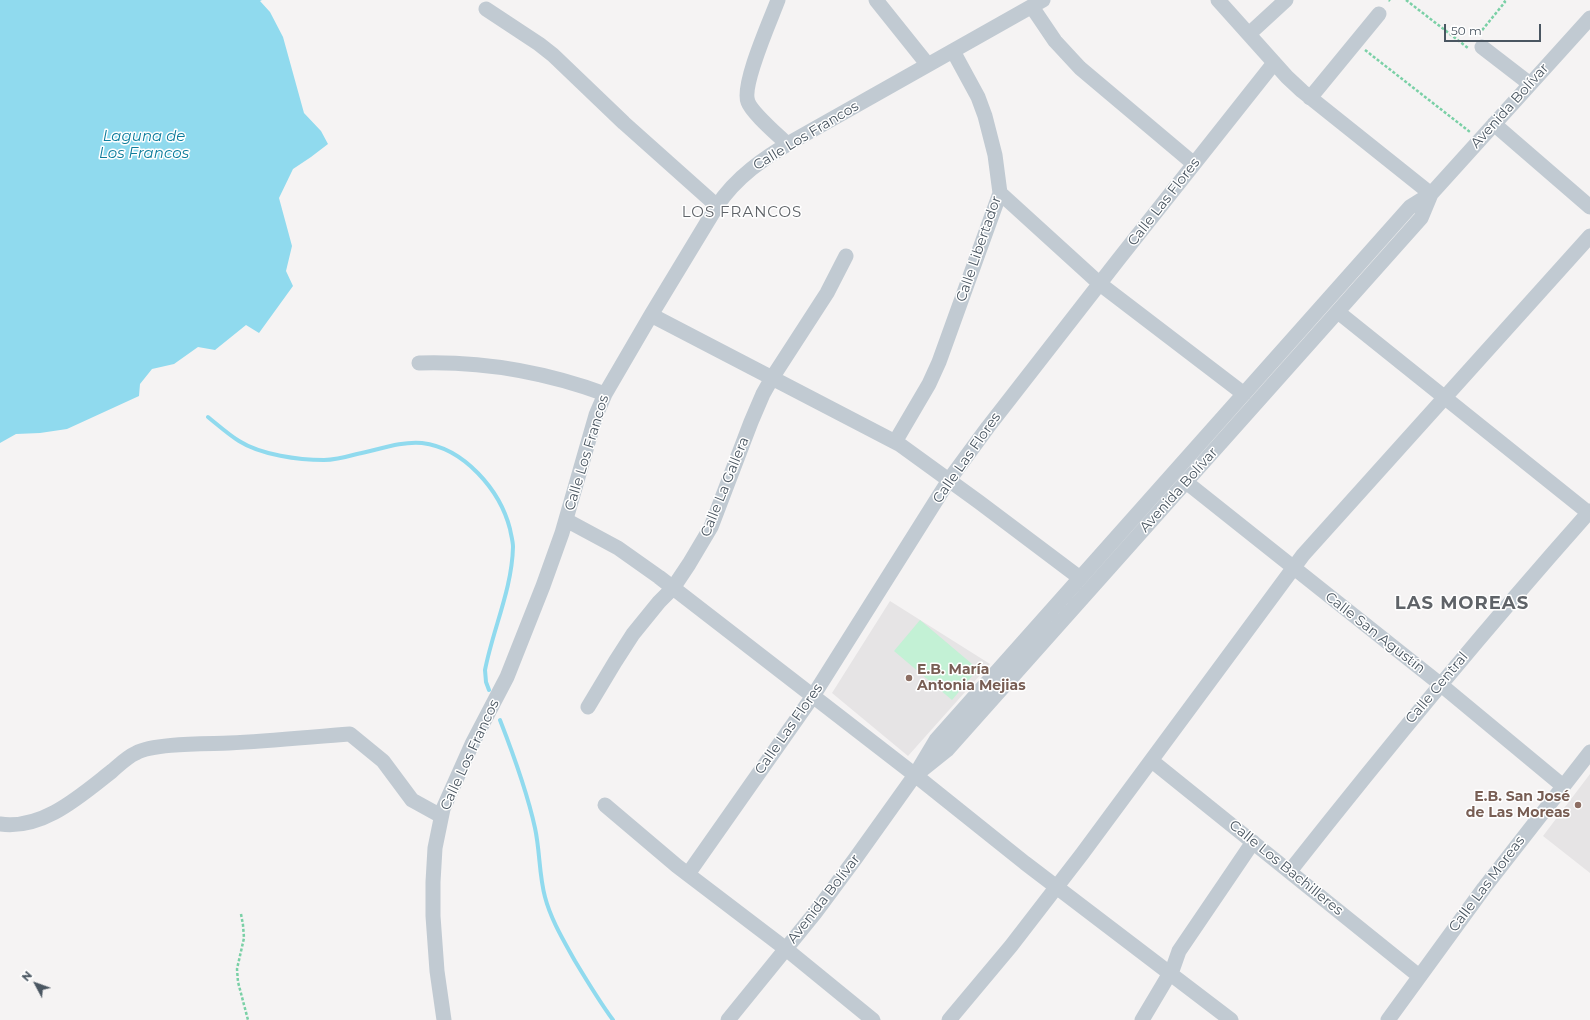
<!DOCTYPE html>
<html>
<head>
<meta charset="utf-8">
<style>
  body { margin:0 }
  #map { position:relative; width:1590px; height:1020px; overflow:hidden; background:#f5f3f3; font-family:Montserrat,sans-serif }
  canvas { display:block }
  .north { position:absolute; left:16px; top:964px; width:40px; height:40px; -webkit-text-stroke:3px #fff; paint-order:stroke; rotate:311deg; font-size:11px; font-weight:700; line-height:16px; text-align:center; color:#4a5661 }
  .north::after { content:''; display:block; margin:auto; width:14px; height:18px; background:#4a5661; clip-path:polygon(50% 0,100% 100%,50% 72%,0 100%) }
  .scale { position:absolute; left:1444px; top:24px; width:97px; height:18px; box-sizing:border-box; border:2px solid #4a5661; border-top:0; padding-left:5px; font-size:12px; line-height:14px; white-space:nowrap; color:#4a5661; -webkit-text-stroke:3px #fff; paint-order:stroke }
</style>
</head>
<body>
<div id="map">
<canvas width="1590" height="1020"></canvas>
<div class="north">N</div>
<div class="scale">50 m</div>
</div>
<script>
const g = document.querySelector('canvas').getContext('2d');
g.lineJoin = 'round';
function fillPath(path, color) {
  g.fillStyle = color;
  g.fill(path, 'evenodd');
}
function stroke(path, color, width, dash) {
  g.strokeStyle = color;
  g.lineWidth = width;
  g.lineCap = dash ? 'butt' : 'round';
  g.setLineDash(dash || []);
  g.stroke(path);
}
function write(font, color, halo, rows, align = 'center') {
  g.font = font + ' Montserrat,sans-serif';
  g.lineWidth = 3;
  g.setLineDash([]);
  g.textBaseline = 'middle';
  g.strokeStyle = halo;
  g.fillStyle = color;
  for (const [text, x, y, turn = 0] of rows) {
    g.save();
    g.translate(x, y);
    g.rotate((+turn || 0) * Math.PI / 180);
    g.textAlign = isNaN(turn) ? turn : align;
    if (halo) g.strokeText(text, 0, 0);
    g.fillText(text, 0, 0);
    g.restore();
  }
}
fillPath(new Path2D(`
  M890,601l100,63 -82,92 -76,-63z
  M1590,774v99l-47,-37z`), '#e6e4e5');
fillPath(new Path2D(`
  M920,620l58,49 -26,31 -58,-49z`), '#c3f1d5');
fillPath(new Path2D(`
  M0,0h262l-2,1 10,11 13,25 21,76 17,18 7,13 -17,13 -18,12 -14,29 13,48 -6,25 7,15 -34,47 -13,-8 -31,25 -17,-3 -24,17 -22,5 -12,15 -1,12 -72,33 -27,4 -24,1 -16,9z`), '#90daee');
stroke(new Path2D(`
  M208,417c10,8 20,17 31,24 22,14 60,19 85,19 10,0 22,-3 33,-6 21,-4 43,-13 65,-11 42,5 78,47 88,86 1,6 3,12 3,18 -1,42 -20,82 -28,123l1,12 3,8
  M500,720c14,36 27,71 35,108 5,23 4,47 10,69 6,23 19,44 30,64 12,20 24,40 38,59`), '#90daee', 4);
stroke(new Path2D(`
  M1389,0l1,1
  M1406,0l62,48 1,-1
  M1479,34l26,-32 -2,-2
  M1365,50l105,82
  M241,914l2,11 1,13 -7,31 1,13 10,38`), '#7ad0a6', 2.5, [3, 2]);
stroke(new Path2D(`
  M778,0c-7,19 -37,85 -30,102 4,11 30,33 39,42
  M876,0l52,65
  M1218,0l69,77 15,14 129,103
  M1032,7l23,34 25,27 114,96
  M486,9l53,35 14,11 71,68 93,83
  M1249,34l37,-34
  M1482,47l48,37
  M1310,98l69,-84
  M1494,124l96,83
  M1000,193l100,91 144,110
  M1338,312l252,202
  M651,315l248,129 80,58 101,76
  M419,363c64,-2 126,9 186,31
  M895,442l34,-58 10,-22 61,-169 -5,-38 -10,-39 -7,-19 -25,-46
  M1186,482l254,202 123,102
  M566,520l52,28 41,29 256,198 110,88 206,157
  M588,707l27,-45 18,-28 26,-32 14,-14 16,-24 22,-37 40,-105 12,-28 9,-16 55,-85 19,-37
  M1152,761l267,215
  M922,770l25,-20 474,-532 10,-24
  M605,805l72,61 109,83 87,71
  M0,824c43,6 80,-28 112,-53 7,-6 15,-14 24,-18 18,-10 71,-9 93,-10 41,-2 81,-6 121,-9l33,27 29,39 29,16
  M1290,871c97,-123 196,-243 300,-360
  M688,874l125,-178 136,-216 39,-53 130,-167 156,-197
  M444,1020l-7,-49 -4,-55v-34l2,-34 8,-39 29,-65 35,-67 36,-91 19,-53 34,-118 9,-21 46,-79 66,-109c19,-29 47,-48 76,-65l250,-141
  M728,1020l87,-107 40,-54 60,-84 21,-35 474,-533 21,-13 159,-176
  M949,1020l62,-74 71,-92 221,-299 287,-319
  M1142,1020l31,-52 6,-17 74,-109
  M1388,1020l96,-132 106,-136`), '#c1cad2', 15);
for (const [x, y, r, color] of [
  [909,678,4,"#8d6e63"],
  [1578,805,4,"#8d6e63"]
]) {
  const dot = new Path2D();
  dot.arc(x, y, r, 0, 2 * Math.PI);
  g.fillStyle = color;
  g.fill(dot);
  stroke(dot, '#fff', 1.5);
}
write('14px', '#4a5661', '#fff', [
  ["Avenida Bolívar",1510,106,-48],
  ["Calle Los Francos",806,136,-31],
  ["Calle Las Flores",1164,202,-52],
  ["Calle Libertador",979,249,-71],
  ["Calle Los Francos",587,453,-73],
  ["Calle Las Flores",967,458,-55],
  ["Calle La Gallera",725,487,-68],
  ["Avenida Bolívar",1179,490,-48],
  ["Calle San Agustín",1375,633,38],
  ["Calle Central",1437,688,-50],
  ["Calle Las Flores",789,729,-55],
  ["Calle Los Francos",470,755,-65],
  ["Calle Los Bachilleres",1286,868,39],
  ["Calle Las Moreas",1487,884,-53],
  ["Avenida Bolívar",824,899,-52]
]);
write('bold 14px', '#785e54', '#fff', [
  ["E.B. María",917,670],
  ["Antonia Mejias",917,686],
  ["E.B. San José",1570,797,"right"],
  ["de Las Moreas",1570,813,"right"]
], 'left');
write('italic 15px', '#0c7c9b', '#fff', [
  ["Laguna de",144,137],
  ["Los Francos",144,154]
]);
g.letterSpacing = '1px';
write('15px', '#5f6368', '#fff', [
  ["LOS FRANCOS",742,213]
]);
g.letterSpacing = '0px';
g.letterSpacing = '1px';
write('bold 18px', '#5f6368', '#fff', [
  ["LAS MOREAS",1462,604]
]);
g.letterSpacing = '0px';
</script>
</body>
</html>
